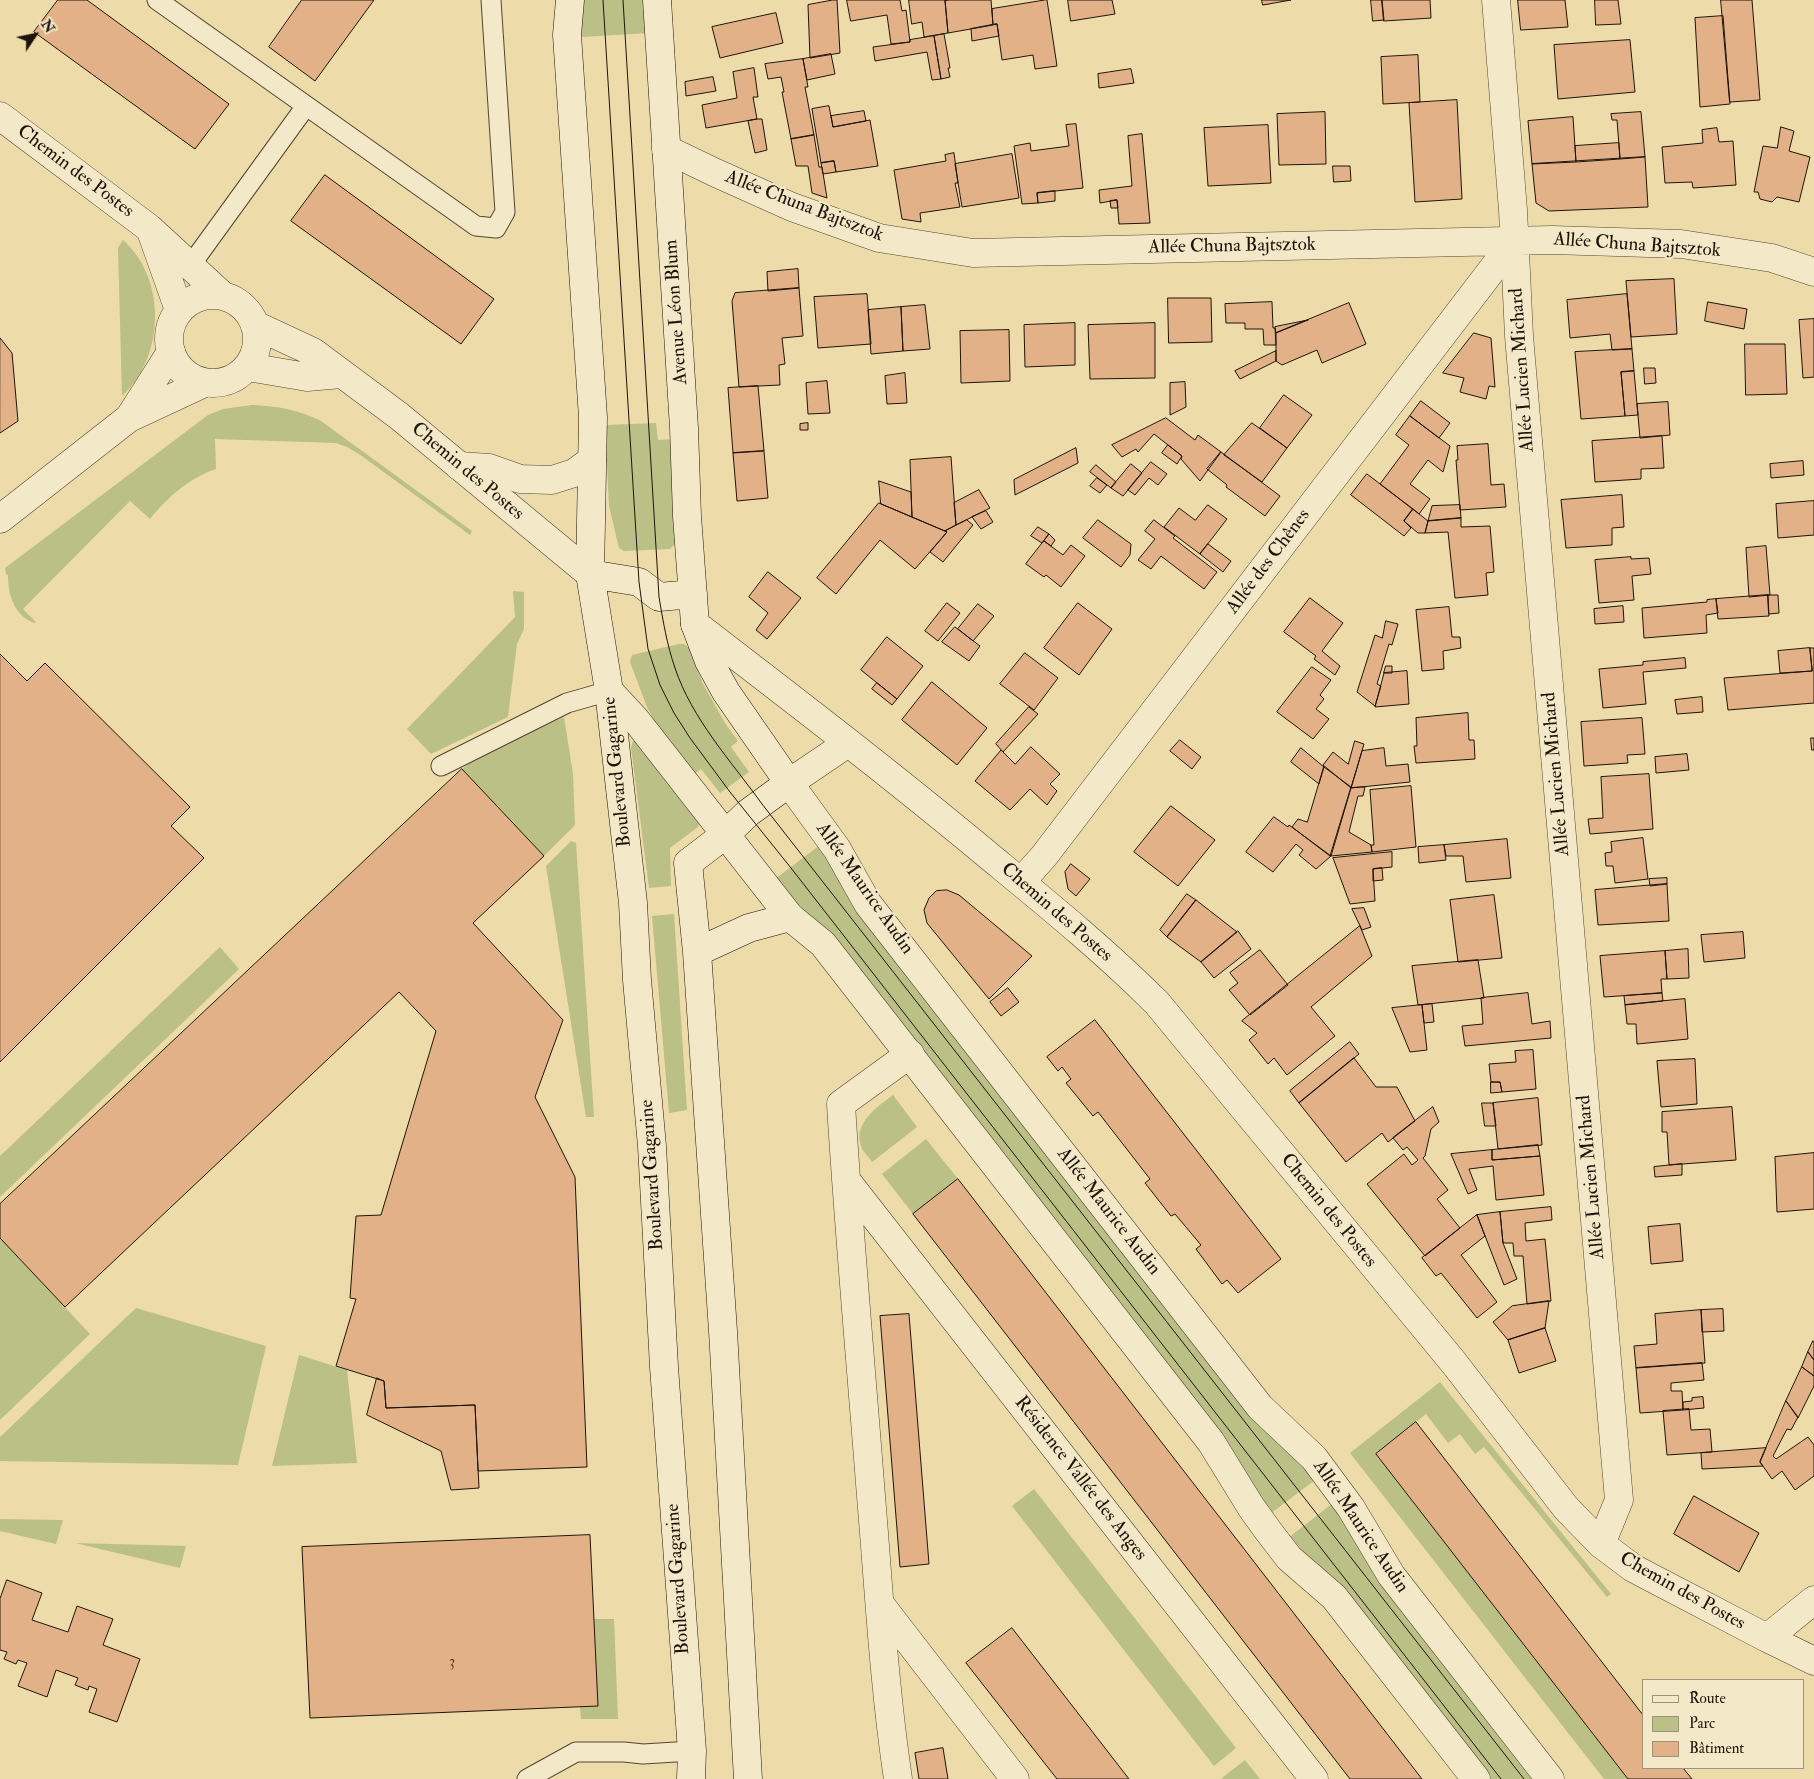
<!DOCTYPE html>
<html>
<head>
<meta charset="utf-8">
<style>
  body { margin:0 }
  #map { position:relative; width:1814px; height:1779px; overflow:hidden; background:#eddca9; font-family:"IM FELL Double Pica",serif }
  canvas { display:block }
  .legend { position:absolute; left:1642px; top:1679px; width:162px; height:90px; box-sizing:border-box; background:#f3e8c7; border:1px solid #9e937c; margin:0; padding:6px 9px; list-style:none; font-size:15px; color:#1e140c }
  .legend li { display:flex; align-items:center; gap:10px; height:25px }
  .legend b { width:25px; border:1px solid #9e937c }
  .north { position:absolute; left:10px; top:10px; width:50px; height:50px; -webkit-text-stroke:4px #f3e8c7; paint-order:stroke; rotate:56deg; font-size:14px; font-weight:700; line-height:20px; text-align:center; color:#1e140c }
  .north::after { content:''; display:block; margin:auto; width:18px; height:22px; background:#1e140c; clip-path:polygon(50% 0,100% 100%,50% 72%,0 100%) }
</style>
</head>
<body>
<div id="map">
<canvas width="1814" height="1779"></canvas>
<ul class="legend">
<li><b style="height:6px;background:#f3e8c7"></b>Route</li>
<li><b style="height:14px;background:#bac086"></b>Parc</li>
<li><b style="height:14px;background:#e3b188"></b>Bâtiment</li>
</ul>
<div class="north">N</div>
</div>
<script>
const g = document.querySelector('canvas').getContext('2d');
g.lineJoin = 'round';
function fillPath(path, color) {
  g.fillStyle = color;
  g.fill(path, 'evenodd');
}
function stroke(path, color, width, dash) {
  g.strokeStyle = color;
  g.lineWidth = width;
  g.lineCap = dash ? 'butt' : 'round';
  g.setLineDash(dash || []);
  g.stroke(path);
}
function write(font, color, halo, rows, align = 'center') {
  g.font = font + ' "IM FELL Double Pica",serif';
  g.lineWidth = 4.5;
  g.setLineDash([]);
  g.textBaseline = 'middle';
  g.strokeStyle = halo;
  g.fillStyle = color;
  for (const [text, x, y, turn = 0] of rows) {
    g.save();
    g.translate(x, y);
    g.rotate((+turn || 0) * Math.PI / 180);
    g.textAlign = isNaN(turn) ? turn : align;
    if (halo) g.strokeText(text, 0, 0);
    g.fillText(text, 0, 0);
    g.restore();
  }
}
fillPath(new Path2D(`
  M581,0h66l3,33 -68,4 -2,-28z
  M123,240c44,39 42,117 -1,156l-4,-148z
  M252,405c26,1 47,5 69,16l151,110 -2,4 -111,-81 -12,-7 -11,-4 -121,-4 1,30c-27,9 -49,29 -66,50l-20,-18 -107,108 13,13 -2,1c-20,-8 -26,-28 -26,-48l-2,-1 -1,-6 203,-153 15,-6z
  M656,423l2,17 18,-1v104l-6,6 -46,2 -5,-3 -10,-42 -4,-81z
  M513,591l11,1v37l-7,15 -9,73 -77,37 -24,-25 108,-112z
  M679,644h5l5,4 14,36 22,39 13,18 -7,6 18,25 -29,21 -19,-24 -8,6 -33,-44 -13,-24 -17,-45 2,-7 4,-1z
  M564,717l9,57 2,51 -31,31 -82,-87 22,-17z
  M636,740l64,81 -2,6 -28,21 1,38 -22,2 -18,-141 2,-6z
  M571,841l5,2 18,274h-8l-40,-251z
  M820,845l495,635 -45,34 -444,-583 -44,-42 -7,-10z
  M674,914l13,196 -18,3 -17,-197z
  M220,947l19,22 -239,228v-41z
  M893,1095l24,32 -45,35c-3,-5 -10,-11 -11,-16 -8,-23 16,-39 32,-51z
  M926,1139l32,40 -45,35 -31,-40z
  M0,1238l90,96 -90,86z
  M136,1308l130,38 -28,119 -238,-4v-24z
  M299,1355l48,15 10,93 -85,3z
  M1440,1382l171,212 -4,3 -123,-150 -9,7 -15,-20 -12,9 -22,-29 -50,40 252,325h-24l-254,-326z
  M1034,1489l202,259 -22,18 -202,-260z
  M1333,1503l203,276h-47l-201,-241z
  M0,1519l63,1 -7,24 -56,-13z
  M75,1543l111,3 -6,22z
  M594,1619h20l4,100h-37l-1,-12 18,-1z
  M1245,1760l15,19h-37l-1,-1z`), '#bac086');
const building = new Path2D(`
  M58,0h29l142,104 -34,45 -161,-117z
  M302,0h72l-59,81 -46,-34z
  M833,0h4l3,53 -30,5 -2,-53z
  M847,0h53l2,11 4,-1 4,32 -19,2 -4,-29 -36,6z
  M909,0h36l3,33 -24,4 -2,-15 -10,2z
  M950,0h41l2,25 -45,8 -3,-32z
  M1047,0l10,66 -22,3 -2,-14 -31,5 -5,-36 -4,1 -1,-16z
  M1068,0h44l3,14 -44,7z
  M1262,0h29l-28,5z
  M1371,0h11l2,20 -11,1z
  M1382,0h48l1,18 -47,3z
  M1518,0h47l3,27 -47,3z
  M1595,0h23l3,24 -25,1z
  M1721,0h31l8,100 -30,2z
  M776,13l7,30 -63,15 -8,-31z
  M1723,16l7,88 -30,3 -5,-89z
  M997,24l2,12 -27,5 -1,-12z
  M944,34l6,34h-2l2,9 -9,2 -7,-43z
  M934,36l7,43 -9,1 -5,-28 -52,9 -2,-14 37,-5v-2z
  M1630,40l5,52 -77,7 -4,-54z
  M831,54l4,20 -28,6 -4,-21z
  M1418,55l2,47 -37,2 -2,-47z
  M803,59l5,28h-3l9,48 -23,4 -9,-47h2l-3,-15 -13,2 -3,-15z
  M754,68l4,29h-5l4,22 -51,9 -4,-23 35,-7 -4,-26z
  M1131,69l3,14 -35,5 -1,-14z
  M713,77l3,14 -30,5 -1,-14z
  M1457,100l5,99 -47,3 -6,-99z
  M829,106l4,21 37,-7 8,46 -42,6 -2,-11 -13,2 -9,-54z
  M864,111l2,10 -33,6 -2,-11z
  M1325,112l1,52 -47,1 -2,-51z
  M1641,112l4,45 -25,2 -3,-39h-5l-1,-6z
  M1573,117l3,45 -44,2 -4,-43z
  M757,119h5l5,31 -12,3 -7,-32z
  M1076,124l7,64 -46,5 1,10 -16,1 -8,-58 16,-3 1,8 38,-5 -3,-21z
  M1268,125l3,58 -63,3 -4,-58z
  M1781,127l13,4 -5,20 21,6 -11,45 -22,-5 -5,5 -12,-3 -2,-7h-4l9,-46 14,2z
  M1717,128l2,14 14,-1 3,44 -43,3 -1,-6 -27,1 -3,-36 41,-4 -1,-13z
  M1142,134l8,89 -31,1 -2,-24 -17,3 -1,-13 33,-4 -4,-50z
  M814,135l5,32h3l5,31 -15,-5 -4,-27h-12l-5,-27z
  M1619,143l1,16 -44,3 -1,-16z
  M954,153l4,30h-3l5,24 -40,6 1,9 -19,-3 -8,-49 52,-9 -1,-6z
  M1012,154l7,44 -57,9 -7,-43z
  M1645,157l3,50 -99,4 -13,-8 -4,-39z
  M834,161l2,11 -13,2 -2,-11z
  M1333,166h17l1,15 -17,1z
  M325,175l169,124 -33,45 -170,-123z
  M1055,191v10l-17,2 -1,-10z
  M1117,200l1,8h-7l-1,-7z
  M798,269l1,19 -31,3 -1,-19z
  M1674,279l3,55 -46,3 -5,-56z
  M799,288l4,48 -21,2 3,26 -6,1 1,20 -41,2 -7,-86 3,-8z
  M867,294l4,50 -53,4 -4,-51z
  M1627,294l5,55 -20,1 -2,-16 -40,4 -3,-38z
  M1168,298h43l1,44 -43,1z
  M1272,302l1,26h2l1,17h-12l-1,-16h-18v-6h-19l-1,-19z
  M1708,302l39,7 -3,20 -39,-8z
  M1349,303l17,41 -44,19 -5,-13 -35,15 -6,-4v-28z
  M925,305l5,44 -27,2 -2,-44z
  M901,307l2,44 -32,3 -3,-44z
  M1814,319v58l-11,1 -4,-58z
  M1308,320l-32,13 -1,-6z
  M1075,323v42l-50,2 -1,-42z
  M1155,323v55l-65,1 -2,-54z
  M1009,330l1,51 -49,2 -1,-52z
  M1474,333l17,5 4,49 -6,-1 -3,13 -26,-7 4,-14 -21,-5z
  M0,338l12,15 6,68 -18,12z
  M1745,344h40l2,50 -41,1z
  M1632,349l2,22 -13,1 4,44 -44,3 -6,-67z
  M1276,351v10l-36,18 -5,-8z
  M1644,368h11l1,15 -11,1z
  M1634,371l4,44 -13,1 -4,-44z
  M905,373l2,30 -20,1 -2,-28z
  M827,381l3,32 -22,1 -2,-31z
  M1185,382l1,25 -16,8v-32z
  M758,386l6,65 -31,2 -5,-65z
  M1284,395l28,20 -25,33 -27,-20z
  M1421,401l29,22 -11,15 -29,-22z
  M1668,402l2,33 -30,3 -3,-34z
  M1410,416l40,30 -7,26 -15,-12 -18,24 20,15 -11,15 -39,-30 29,-39 -13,-10z
  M1166,418l29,22 3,-5 23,17 -21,29 -19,-22 1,-3 -28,-22 -16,18 -2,-3 -14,8 -10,-12z
  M808,423v7h-8v-6z
  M1252,423l35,25 -25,34 -38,-27z
  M1662,436l2,32 -23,1v10l-46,3 -3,-41z
  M1488,444l3,41 13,-1 2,23 -46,3 -4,-50h2l-1,-14z
  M1168,445l14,11 -5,8 -15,-11z
  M1076,448l2,15 -63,32 -1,-15z
  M764,451l4,47 -31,3 -4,-48z
  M1221,452l59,44 -15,20 -39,-29 1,-2 -20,-16z
  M951,457l5,68 -11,6 -33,-14 -2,-57z
  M1803,461l1,14 -33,3 -1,-14z
  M1151,462l16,12 -9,11 -9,-7 -14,17 -7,-5z
  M1131,464l11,9 -19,23 -12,-8z
  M1096,465l20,17 -5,6 -21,-16z
  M1367,474l46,35 -9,12 7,7 -7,8 -53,-41z
  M1097,478l10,7 -7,8 -10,-7z
  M879,481l32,11 1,25 -31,-13z
  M979,490l11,18 -34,17 -2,-22z
  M1622,495l2,32 -12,1v17l-46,3 -5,-48z
  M1814,501v34l-36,3 -2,-34z
  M879,503l68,29 -32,37 -35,-29 -44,54 -19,-16z
  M1208,505l19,14 -27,35 -36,-27 15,-19 16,12z
  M1460,505l1,13 -33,3 4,-15z
  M1413,509l15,12 -3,12h-7l-14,-12z
  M986,511l7,11 -12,7 -9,-12z
  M1461,518v9l29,-1 4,46 -8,1 2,22 -33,3 -7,-66 -23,1 3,-12z
  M967,520l6,5 -30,37 -13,-10 17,-20 -2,-1z
  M1098,520l33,24 -1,11 -9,12 -38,-29z
  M1154,520l21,16 -2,2 44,34 -13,17 -43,-33 -10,13 -13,-9 17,-21 -10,-8z
  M1038,527l11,7 -7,9 -11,-7z
  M1049,534l6,6 -4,6 -7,-5z
  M1044,541l19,14 8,-10 14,11 -24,31 -15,-12 -2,2 -18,-13z
  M1208,544l23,17 -8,11 -23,-18z
  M1766,546l4,49 -21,2 -3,-49z
  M1631,557v2l18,-1 2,16 -19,2 2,24 -35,3 -4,-43z
  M768,572l33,26 -34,41 -11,-9 12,-17 -19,-16z
  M1768,595h10l1,18 -10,1z
  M1768,595l1,21 -51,3 -2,-20z
  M1310,598l33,25 -21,28 18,15 -5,9 -21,-16 2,-3 -32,-24z
  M1716,599l2,14 -12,2 1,18 -63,5 -2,-30 65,-6v-2z
  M947,603l13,10 -22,28 -13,-10z
  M1078,603l34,26 -33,46 -35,-27z
  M978,604l16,12 -21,25 -15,-12z
  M1623,606l1,16 -29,2 -1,-15z
  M1449,607l3,30h8l1,11 -18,3 1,18 -22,2 -6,-61z
  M1386,621l12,3 -6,21 -3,-1 -12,40 4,2 -6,20 -18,-14 18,-57 7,3z
  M955,627l25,19 -11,15 -27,-19z
  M887,637l36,29 -26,33 -36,-29z
  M1810,648l2,23 -32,2 -2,-22z
  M1810,648h4v55l-86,7 -4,-32 88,-7z
  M1025,653l33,25 -24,32 -34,-26z
  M0,654l27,27 18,-18 145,144 -19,19 33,32 -204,204z
  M1685,658l1,10 -43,4 3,32 -43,4 -4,-39 44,-4v-3z
  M1386,666h6v7h-8z
  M1312,667l19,13 -11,15 4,4 -8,10 13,10 -16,20 -36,-27z
  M1407,671l2,33 -34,3 9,-34z
  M932,682l55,46 -30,37 -55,-45z
  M877,683l20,16 -5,6 -20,-16z
  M1702,697l1,15 -26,2 -2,-14z
  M1029,707l9,7 -35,38 -7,-8z
  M1468,713l1,27h5l1,19 -59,4 -2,-17h3l-1,-28z
  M1642,718l3,36 -18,1 1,8 -44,3 -3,-44z
  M1811,738h3v12h-2z
  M1180,740l21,17 -9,12 -22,-18z
  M1355,741l9,3 -13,44 -28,-23 10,-13 15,12z
  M1031,747l29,27 -10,10 7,7 -10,14 -17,-16 -20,21 -35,-29 26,-31 14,14z
  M1301,748l23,19 -5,17 -28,-22z
  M1384,748l2,18 22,-2 2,18 -59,6 11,-37z
  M1687,754l2,16 -33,3 -1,-16z
  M1324,767l27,20 -21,69 -38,-29 6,-8 9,3z
  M462,769l82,87 -71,67 90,97 -28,77 40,80 12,290 -109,4 -3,-66 -89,3 -2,-27 -48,-15 20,-67 -6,-1 6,-82 25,-1 55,-184 -37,-39 -334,315 -65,-69v-34z
  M1649,774l4,55 -63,5 -2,-15 15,-1 -2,-41z
  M1411,786l5,61 -44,5 -1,-7h3l-4,-55z
  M1361,787h4l-2,9h-5l-9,36 22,13 1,7 -41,4 20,-68z
  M1171,806l44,34 -37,46 -44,-34z
  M1274,817l14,10 1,-2 42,31 -15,13 -17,-14 4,-5 -7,-6 -23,28 -27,-20z
  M1643,838l5,41 -33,4 -2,-17h-7l-1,-13 7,-1 -1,-10z
  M1507,839l4,39 -45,4 -3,-26h-17l-2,-11z
  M1444,845l2,15 -27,3 -1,-16z
  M1392,852v15l-19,2 2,32 -25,3 -17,-46z
  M1071,864l19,15 -14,17 -8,-7 -3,-17z
  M1382,868l1,12 -10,1v-12z
  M1667,878v6l-17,2 -1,-7z
  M1667,884l2,37 -71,4 -3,-35z
  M947,890l12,5 73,61 -43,43 -62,-76 -3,-13 5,-12 7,-7z
  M1187,894l9,6 -29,37 -7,-7z
  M1494,895l8,63 -44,4 -8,-62z
  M1196,900l41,32 -36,30 -34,-25z
  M1364,908l7,19 -9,3 -10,-21z
  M1360,926l12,30 -61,51 24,29 -48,39 -13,-17 -6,6 -19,-24 8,-7 -15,-12z
  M1238,931l13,18 -37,29 -13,-16z
  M1743,932l2,26 -41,4 -3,-27z
  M1688,949l1,29 -22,1 -2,-28z
  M1260,950l28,35 -38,30 -21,-25 9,-7 -8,-10z
  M1665,951l2,28h-6l1,14 -58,4 -4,-41z
  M1478,960l6,38 -66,7 -6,-39z
  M1008,988l11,14 -18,14 -11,-14z
  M1528,993l4,31 18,-3 1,17 -86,8 -3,-20 21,-2 -2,-26z
  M1662,993l1,8 -38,4 -1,-9z
  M1685,999l3,40 -51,5 -1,-20h-9l-2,-19z
  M1432,1004l2,18 -10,1 -2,-18z
  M1422,1005l5,45 -17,2 -18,-44z
  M1095,1020l186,239 -43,34 -11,-13 -5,4 -26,-35 5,-4 -26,-31 -4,2 -26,-33 5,-4 -52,-67 -5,4 -27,-33 5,-4 -9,-12 -4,4 -11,-14z
  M1350,1042l9,12 -60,49 -9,-12z
  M1533,1050l3,39 -34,3 -2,-10h-9l-2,-18 27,-2 -1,-11z
  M1354,1058l22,29h21l18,34 -27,21 -6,-9 -36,29 -47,-59z
  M1695,1059l2,45 -36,3 -4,-46z
  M1491,1082h9l2,10 -11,1z
  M1538,1098l4,47 -44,4 -5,-46z
  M1482,1103h11l3,23h-11z
  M1433,1107l6,15 -8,7 -6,27 -2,2 25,32 -11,9 23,29 -35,28 -58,-72 37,-30 8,11 6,-5 -11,-13 -4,3 -10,-12z
  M1732,1107l4,53 -67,5 -2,-33h-5v-20z
  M1538,1145l2,11 -48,4v-10z
  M1492,1150v10l48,-4 4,39 -48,5 -3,-34 -24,3 8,21 -9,4 -17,-40z
  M1814,1153v56l-37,3 -2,-55z
  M1682,1164v11l-27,2 -1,-10z
  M958,1179l464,600h-72l-437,-565z
  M1551,1207l1,13 -27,3 1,18 19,-2 6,62 -24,3 -4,-48h-9l-1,-13h-10l-3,-31z
  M1500,1212l3,31 14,36 -13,6 -27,-70z
  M1477,1215l8,21 -24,19 36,47 -20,16 -36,-45 -5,3 -14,-18z
  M1680,1224l3,37 -32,3 -3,-37z
  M1549,1301l-4,27 -37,12 -15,-18 19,-16z
  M1723,1309l1,22 -22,1 -1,-22z
  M1701,1310l4,53 -69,5 -2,-22 23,-2 -2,-30z
  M909,1314l20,250 -29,3 -20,-251z
  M1545,1328l11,33 -37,12 -11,-33z
  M1813,1341l1,2v17l-6,-8z
  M1808,1352l6,8v16l-12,-9z
  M1702,1363l2,17 -33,3v8h11l1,19 -43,3 -4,-45z
  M1802,1367l12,9v10l-16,32 -12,-17z
  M377,1378l7,3 2,27 89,-3 4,83 -28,2 -10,-39 -74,-36z
  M1703,1397l1,11 -21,2v-8l9,-1v-3z
  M1786,1401l12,16 -7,13 -4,-1 -14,27 3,3 32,-22 6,8v31l-19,14 -13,-19 -10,8 -12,-17z
  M1689,1409l2,21 19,-1 2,23 -45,3 -4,-44z
  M1416,1422l227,293v53h40l9,11h-64l-252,-325z
  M1766,1448l-6,14 3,4 -61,3 -1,-16z
  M1694,1496l65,37 -20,39 -65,-38z
  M590,1535l8,171 -288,12 -8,-171z
  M7,1580l35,13 -10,27 36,12 9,-26 36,13 -10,26 37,14 -23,63 -28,-10 8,-23 -8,-3 -1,4 -13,-5 3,-7 -22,-8 -9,27 -29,-11 9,-23 -9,-3 -2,4 -12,-5 3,-7 -7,-2v-51z
  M1012,1628l117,151h-72l-91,-116z
  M943,1748l5,31h-29l-4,-26z`);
fillPath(building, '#e3b188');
stroke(building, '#1e140c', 1);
const service = new Path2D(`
  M157,0l319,226 20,2 9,-16 -14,-212
  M190,266l116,-160
  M441,766l126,-63 42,-12
  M527,1779l49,-27h48l19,2 49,-3`);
const minor = new Path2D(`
  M1496,0l17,210 6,126 100,1164 -18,44
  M666,149l50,24 76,34 87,31 94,15 579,-13 129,4 91,14 42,14
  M129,418l42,-66
  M459,466l30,2 31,11 32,1 22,-7 18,-13
  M0,519l129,-101 75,-35
  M695,624c99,76 198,152 294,232 57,47 115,94 168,147l297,360 112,145 35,36 32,24 17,9 117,61 47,23
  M789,783l59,-40
  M1021,882l23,-26 470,-615
  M846,1180l468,599
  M880,1604l135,175
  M1767,1638l47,-38
  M898,1779c-14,-93 -19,-188 -27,-283 -10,-130 -22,-261 -30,-392l69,-50`);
const tertiary = new Path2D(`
  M0,116l149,112 73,67
  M151,231l28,79
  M169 339a44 44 0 1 1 88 0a44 44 0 1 1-88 0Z
  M255,325l58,27 86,64 191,158
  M248,367l59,10 34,-3
  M609,691l27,29 154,197 33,27 388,498 40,65 18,25 20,26 45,39 142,182
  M789,783l48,66 31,55 392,503 54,51 37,50 40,67 159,204`);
const secondary = new Path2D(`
  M570,0l-3,35 26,382 -3,157 19,117 24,212 4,77 15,166 12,221 28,384 -1,28
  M657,0l27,428 3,88 8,108 14,37 17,31 63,91 -41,30 -22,21 -38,29 9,89 26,379 25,448
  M590,574l49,8 20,15 34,-3
  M697,952l52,-24 41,-11`);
stroke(service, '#524633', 21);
stroke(minor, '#524633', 29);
stroke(tertiary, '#524633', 29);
stroke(secondary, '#1e140c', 29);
stroke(service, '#f3e8c7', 19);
stroke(minor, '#f3e8c7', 28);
stroke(tertiary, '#f3e8c7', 28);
stroke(secondary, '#f3e8c7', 28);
stroke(new Path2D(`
  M603,0l36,582 9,67 12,36 14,28 16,25 40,54 61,76 710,911
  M623,0l36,597c4,24 8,48 16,71 17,51 56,93 87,136l762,975`), '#1e140c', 1);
write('16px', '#4f3b2b', null, [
  ["3",452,1663]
]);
write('19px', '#1e140c', '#f3e8c7', [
  ["Chemin des Postes",75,172,37],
  ["Allée Chuna Bajtsztok",804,207,21],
  ["Allée Chuna Bajtsztok",1637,246,4],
  ["Allée Chuna Bajtsztok",1232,247,-1],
  ["Avenue Léon Blum",677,312,-94],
  ["Allée Lucien Michard",1523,370,-94],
  ["Chemin des Postes",467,472,40],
  ["Allée des Chênes",1269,562,-53],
  ["Boulevard Gagarine",618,772,-96],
  ["Allée Lucien Michard",1557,774,-95],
  ["Allée Maurice Audin",864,889,55],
  ["Chemin des Postes",1056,913,41],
  ["Boulevard Gagarine",653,1175,-94],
  ["Allée Lucien Michard",1592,1177,-95],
  ["Chemin des Postes",1328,1211,51],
  ["Allée Maurice Audin",1108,1212,52],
  ["Résidence Vallée des Anges",1080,1479,52],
  ["Allée Maurice Audin",1360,1527,56],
  ["Boulevard Gagarine",679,1579,-94],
  ["Chemin des Postes",1682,1592,29]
]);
</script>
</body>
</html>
